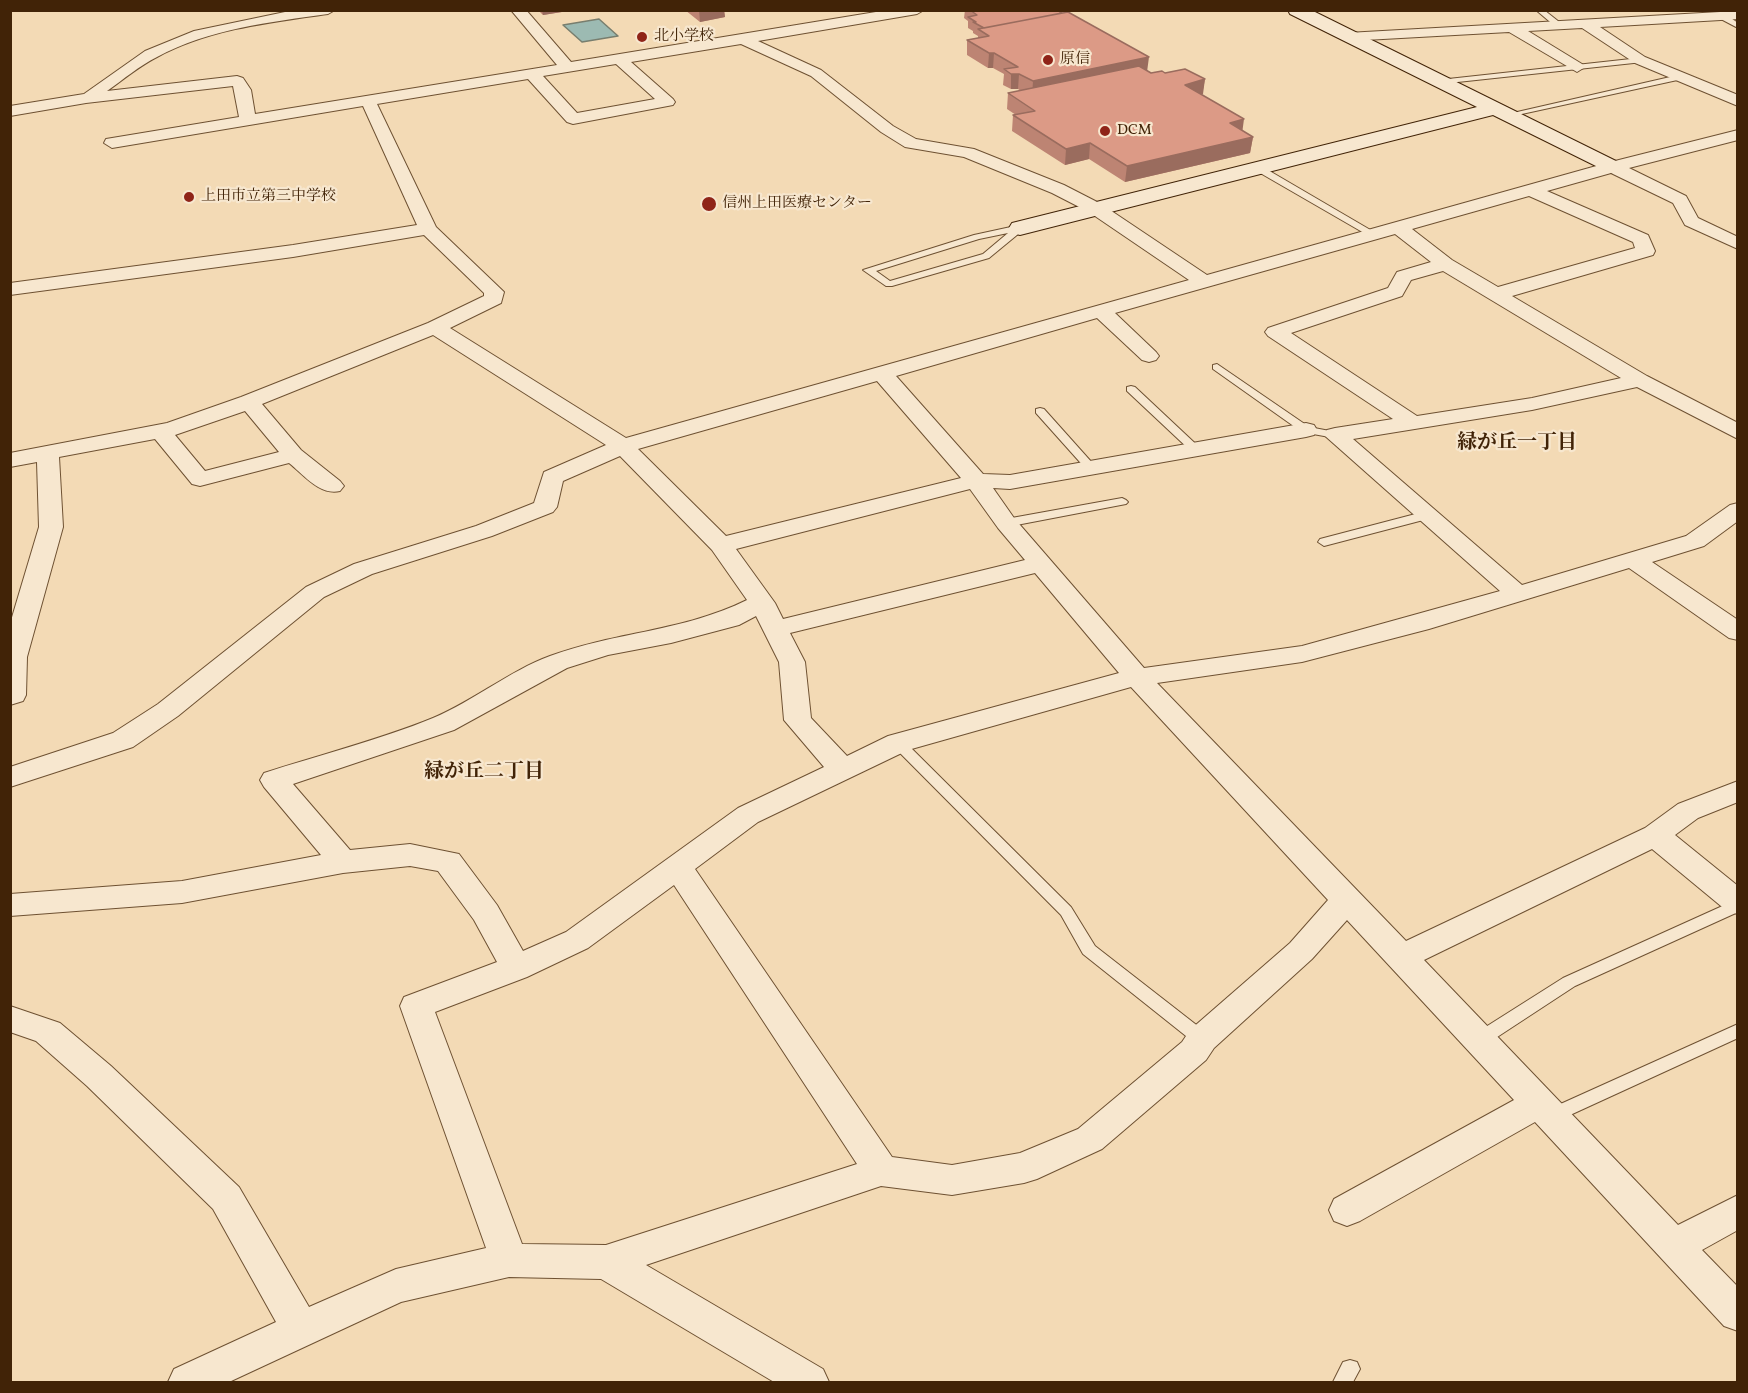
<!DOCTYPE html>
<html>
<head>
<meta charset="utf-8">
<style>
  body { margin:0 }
  #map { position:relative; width:1748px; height:1393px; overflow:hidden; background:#f3dab5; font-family:Vollkorn,serif }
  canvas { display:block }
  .frame { position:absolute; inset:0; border:12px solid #412307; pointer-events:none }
</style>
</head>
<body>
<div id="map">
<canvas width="1748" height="1393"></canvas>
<div class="frame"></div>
</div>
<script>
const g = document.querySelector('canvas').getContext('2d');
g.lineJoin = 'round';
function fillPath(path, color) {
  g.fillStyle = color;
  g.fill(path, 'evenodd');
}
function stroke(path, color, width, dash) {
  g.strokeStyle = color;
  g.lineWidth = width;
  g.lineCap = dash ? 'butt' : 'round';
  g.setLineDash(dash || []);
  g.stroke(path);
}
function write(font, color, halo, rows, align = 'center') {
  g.font = font + ' Vollkorn,"Noto Serif JP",serif';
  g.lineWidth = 4.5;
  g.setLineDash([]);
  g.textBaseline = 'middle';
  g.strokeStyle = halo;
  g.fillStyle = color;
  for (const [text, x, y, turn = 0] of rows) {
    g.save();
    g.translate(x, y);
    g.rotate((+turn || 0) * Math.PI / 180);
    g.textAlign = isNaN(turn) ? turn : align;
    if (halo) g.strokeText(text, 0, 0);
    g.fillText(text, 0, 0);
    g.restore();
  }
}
const water = new Path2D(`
  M599,19l19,17 -36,6 -19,-17z`);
fillPath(water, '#9cbab2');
stroke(water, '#787e6e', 1.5);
const lane = new Path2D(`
  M1536,10h8l19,15 -7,2z
  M1719,14h6l13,9v5l-19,-10z
  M1640,58h3v4l-204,22 -4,-2 4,-2z
  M1679,75l4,2 -1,2 -174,38 -4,-2z
  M1255,166h6l118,69 -8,2 -116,-67z
  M1020,225l3,1v4l-34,28 -97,28h-6l-23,-16 111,-35zM1008,233l-25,21 -93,27 -14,-10 103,-32z
  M1217,364l92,63 26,5 6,3 -6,3 -33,-6 -89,-63v-4z
  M1131,386l4,1 65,61v4h-8l-65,-61v-4z
  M1040,408l4,1 51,57v4h-8l-51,-57v-4z
  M1122,498l4,2 2,2 -2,2 -120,23 -6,-4 6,-4z
  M1427,511l6,4 -2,3 -107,28 -6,-4 2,-3z
  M898,738l5,2 168,167 24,39 113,88 2,5 -2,5 -6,2 -6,-2 -113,-90 -22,-39 -168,-169 -2,-3 2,-3z
  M1738,899v13l-163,74 -90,59 -6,2 -6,-2 -2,-5 2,-5 90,-57z
  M1738,1024v14l-181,83 -6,2 -6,-2 -3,-5 3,-5z
  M1350,1360l7,2 3,7 -7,13h-20l10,-20z`);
const street = new Path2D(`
  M335,10l-7,4c-58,8 -119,15 -171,43 -18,9 -33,22 -50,34l130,-15 6,2 8,12 4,24 302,-49 -46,-55h15l45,52 317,-52h36l-7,4 -159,27 63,29 72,56 23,13 58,10 90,36 37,19 106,71 400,-112 131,-33v10l-109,28 57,28 12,22 40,19v12l-53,-24 -12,-22 -62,-30 -64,18 101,44 7,16 -2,4 -141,41 135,80 91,47v16l-101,-52 -105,23 -179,29 169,146 164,-49 44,-31 8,-2v18l-34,25 -52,16 86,58v20l-9,-2 -100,-70 -200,61 -127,33 -145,21 249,258 239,-113 33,-24 60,-23v21l-40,16 -23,17 63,51v28l-11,-3 -75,-62 -228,111 254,265 60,-30v35l-36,20 36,37v44l-14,-5 -189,-204 -175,99 -13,5 -13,-5 -5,-11 5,-11 180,-99 -167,-180 -35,39 -98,89 -8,12 -104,89 -65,30 -13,4 -72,12 -71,-9 -235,79 177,104 6,13h-55l-173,-103 -92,-2 -108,25 -172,80h-61l6,-13 102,-47 -63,-113 -126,-123 -51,-45 -26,-9v-26l50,17 51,43 128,121 70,120 87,-38 90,-21 -86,-242 4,-9 93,-35 -23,-42 -36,-49 -28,-5 -67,7 -161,30 -172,13v-22l172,-13 139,-26 -57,-68 -4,-7 4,-7c55,-18 116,-33 169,-55 41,-17 76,-47 117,-62 65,-24 135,-25 197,-56l-35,-50 -92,-94 -57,25 -6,26 -4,5 -61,24 -120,38 -48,23 -146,119 -45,31 -123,40v-20l103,-34 45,-29 148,-117 48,-23 122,-38 58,-23 10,-31 62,-27 -173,-110 -171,69 39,46 39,31 4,5 -4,5c-20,5 -36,-16 -51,-28l-89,23 -8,-2 -37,-45 -96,18 4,70 -36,130 -1,38 -3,6 -13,4v-81l29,-97 -2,-65 -27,5v-14l157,-30 74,-26 187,-74 56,-27v-3l-60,-58 -131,22 -283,38v-12l283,-38 124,-20 -54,-119 -251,42 -8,-5 2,-4 133,-22 -6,-31 -147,17 -76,13v-10l74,-12 61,-43 49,-20 91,-19zM741,44l70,32 70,56 24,15 59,10 88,36 37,19 100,68 -563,158 -176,-110 51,-25 3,-11 -68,-65 -59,-123 151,-25 39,43 6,2 100,-19 2,-3 -2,-3 -42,-37zM616,64l39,35 -78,14 -34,-37zM1529,196l104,46 2,6 -137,39 -46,-27 -40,-31zM1395,234l36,28 -34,10 -9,16 -120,40 -3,4 3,4 125,83 -58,9 -8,2 -3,5 176,156 -198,55 -158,22 -130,-150 -21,-30 17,1 296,-52 8,-2 3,-5 -3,-5 -8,-2 -296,52 -27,-1 -87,-98 201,-58 45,42 7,2 7,-2 3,-4 -3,-4 -41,-39zM1443,271l178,107 -89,20 -115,18 -126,-83 111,-37 9,-16zM877,381l84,97 -235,58 -88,-87zM245,411l34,41 -74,19 -30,-36zM970,489l28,39 27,32 -242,59 -8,-16 -39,-54zM1035,573l84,100 -231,63 -41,20 -36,-38 -6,-56 -15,-29zM756,616l23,46 5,58 40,47 -86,41 -172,124 -43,19 -26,-46 -38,-51 -49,-10 -60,6 -57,-66 161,-54 113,-62 41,-13 63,-12 68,-18zM1131,687l197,213 -38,43 -100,87 -8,12 -104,87 -58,24 -68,12 -60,-8 -197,-288 63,-47 150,-72zM674,885l183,279 -251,81 -84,-1 -87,-232 92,-35 61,-29z
  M1738,11v8l-138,8 45,30 93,38v11l-103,-43 -53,-35 -54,3 54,33 3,3 -8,5 -68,-40 -162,9 -7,-4 7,-4z`);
const secondary = new Path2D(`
  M1288,10h23l309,153 3,4 -3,4 -7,2 -7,-2 -113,-56 -473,120 -8,-2 -3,-5 3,-5 465,-116 -187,-93z`);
stroke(lane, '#6e5132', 2);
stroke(street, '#6e5132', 2);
stroke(secondary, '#412307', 2);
fillPath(lane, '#f7e7cf');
fillPath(street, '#f7e7cf');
fillPath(secondary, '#f7e7cf');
fillPath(new Path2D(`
  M538,10h30v1l-25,4z
  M685,10h39l1,7 -25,5z
  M965,10h92l94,63h14l40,6 -3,16 41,36 10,6 -3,16 -125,29 -36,-23 -24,6 -53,-34 1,-16h3l-9,-6 1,-16 13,-2 -3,-2h-7l-8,-4 1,-11 -11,-6h-5l-21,-13v-15l11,-2v-2l-5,-3v-2l-5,-3v-7l-4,-3z`), '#bd8473');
fillPath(new Path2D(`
  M542,10h26v1l-25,4z
  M699,10h25l1,7 -25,5z
  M989,53h5l-1,15h-5z
  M1149,57l-2,15 -115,25 1,-16z
  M1011,74h8l-1,15h-7z
  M1205,79l-2,15 -20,6 2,-15z
  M1244,119l-2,15 -12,-11z
  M1253,137l-3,16 -125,29 2,-16z
  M1090,143l-1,16 -24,6 1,-16z`), '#9a6c5e');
const building = new Path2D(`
  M970,10h87l5,3 -78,15 -11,-6h3l-8,-5 9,-2z
  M1068,12l81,45 -116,24 -14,-7h-8l-7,-5 14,-2 -24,-14h-5l-22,-13 22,-4 -11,-7z
  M1139,66l12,7 11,-2 3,2 20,-4 20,10 -20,6 59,34 -14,4 23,14 -126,29 -37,-23 -24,6 -53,-34 22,-4 -27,-18z`);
fillPath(building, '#dc9a86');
stroke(building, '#9a6c5e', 1.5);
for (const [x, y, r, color] of [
  [642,37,6,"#8f2418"],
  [1048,60,6,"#8f2418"],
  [1105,131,6,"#8f2418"],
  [189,197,6,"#8f2418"],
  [709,204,8,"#8f2418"]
]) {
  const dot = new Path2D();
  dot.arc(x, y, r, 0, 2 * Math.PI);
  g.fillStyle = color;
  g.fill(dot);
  stroke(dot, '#f7e7cf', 2);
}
write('15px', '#412307', '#f7e7cf', [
  ["北小学校",654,37],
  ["原信",1060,60],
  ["DCM",1117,131],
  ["上田市立第三中学校",201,197],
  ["信州上田医療センター",722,204]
], 'left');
write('bold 20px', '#412307', '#f7e7cf', [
  ["緑が丘一丁目",1517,444],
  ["緑が丘二丁目",484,773]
]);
</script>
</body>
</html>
